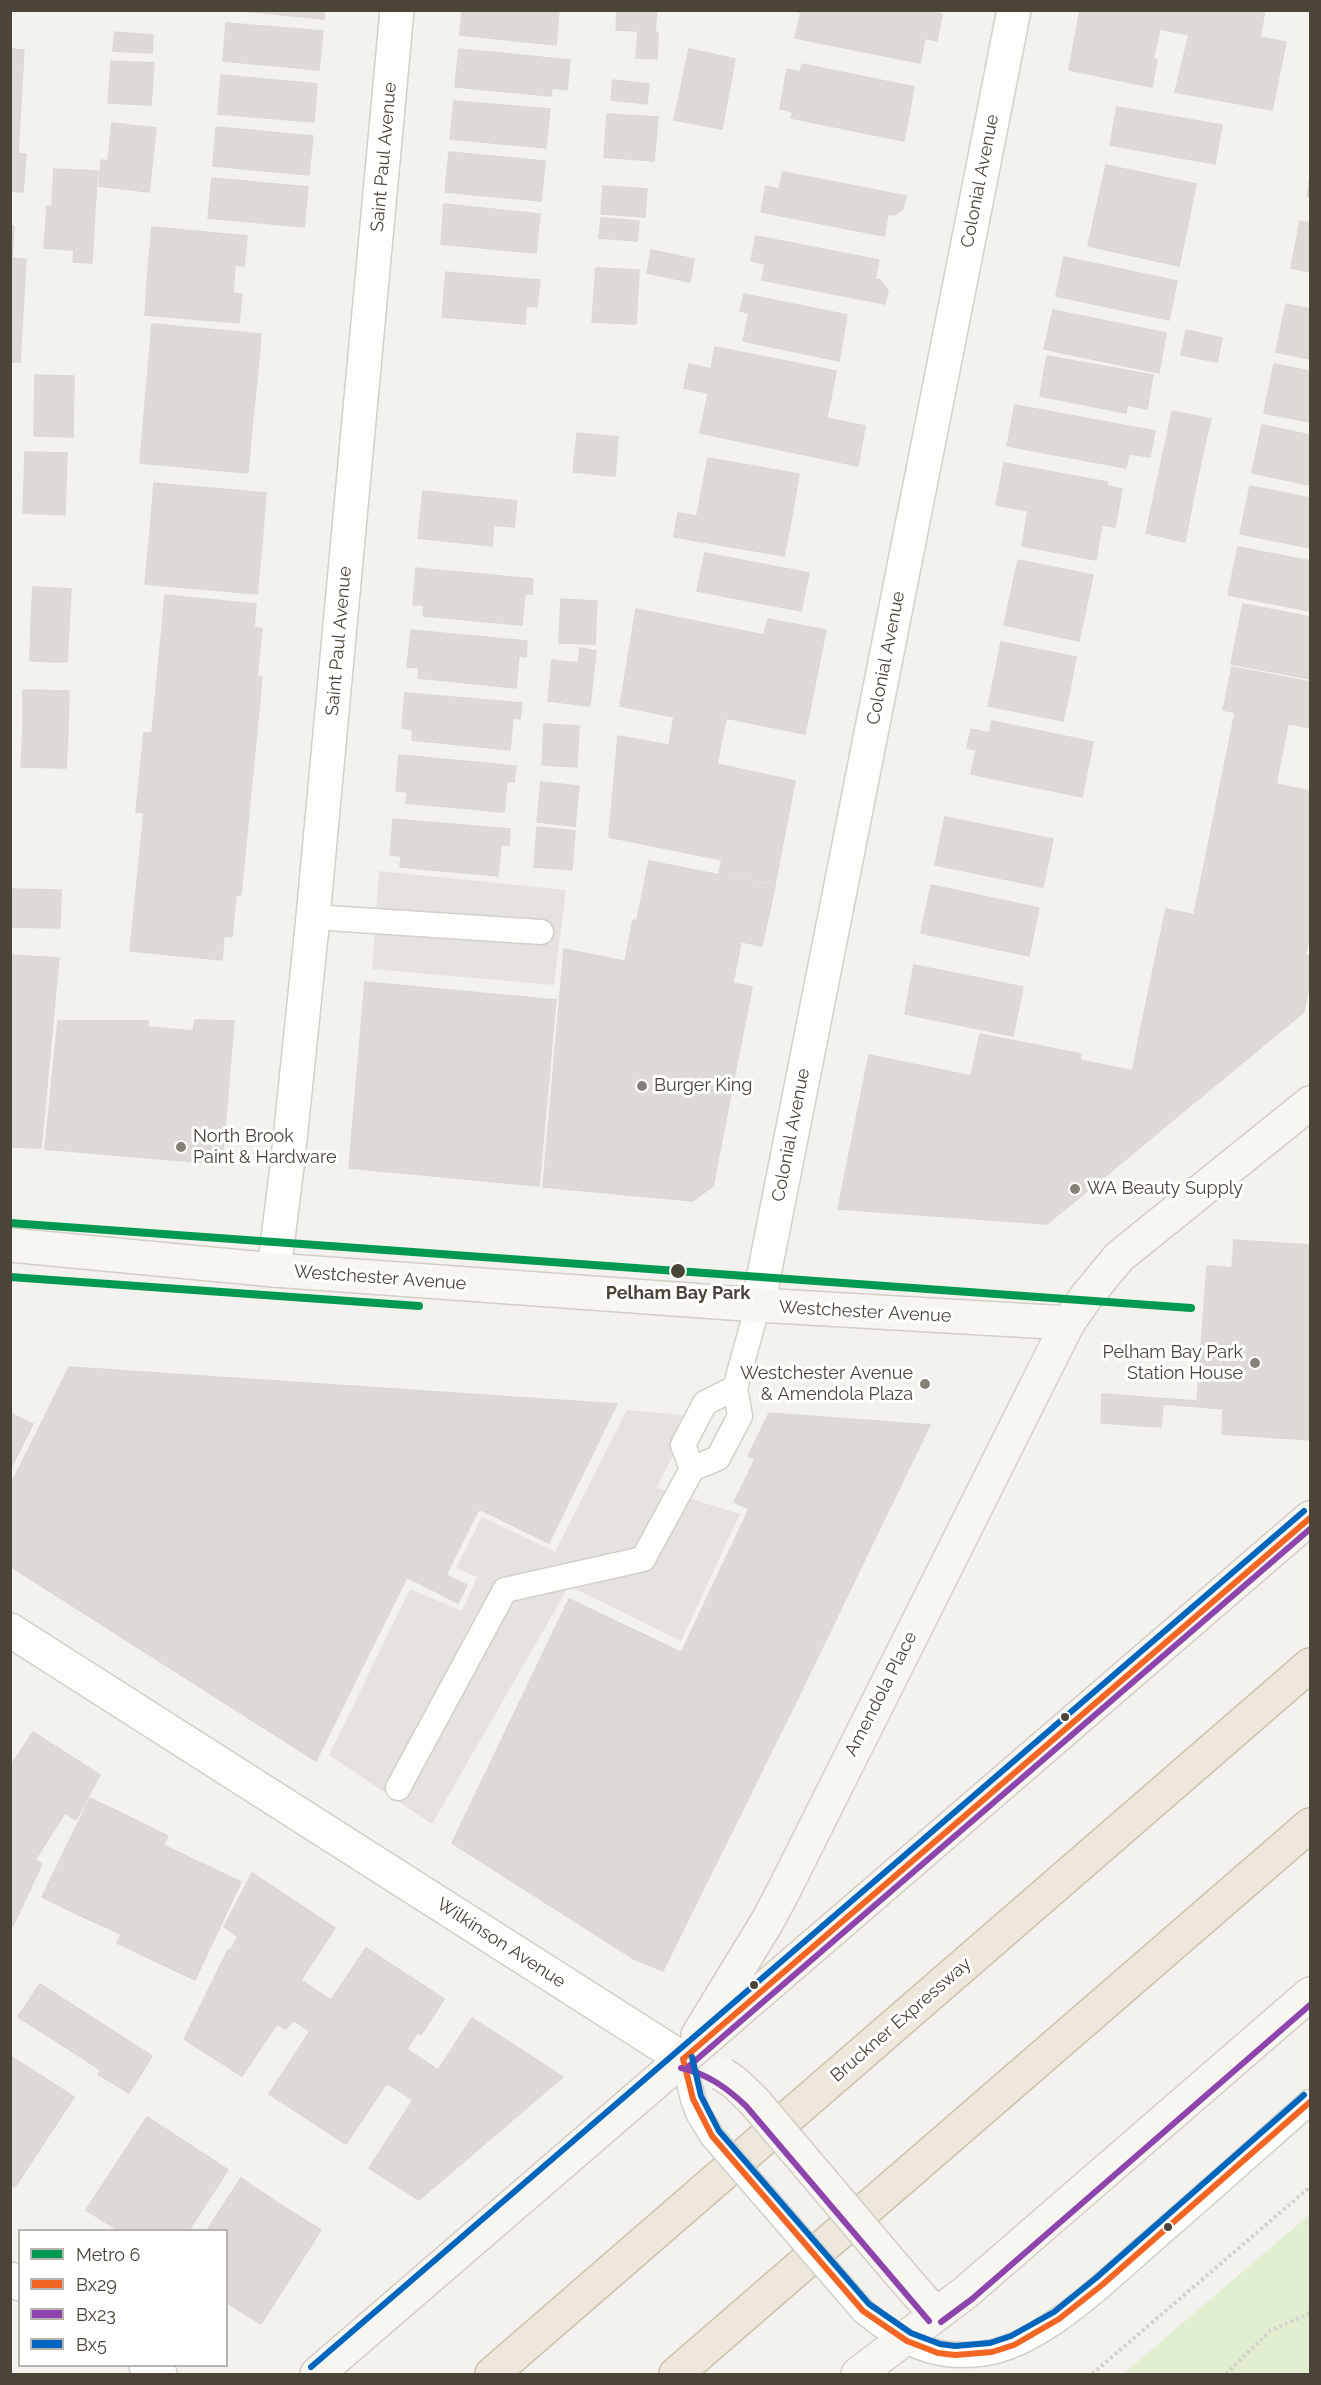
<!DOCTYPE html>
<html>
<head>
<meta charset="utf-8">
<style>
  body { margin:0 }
  #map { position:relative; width:1321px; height:2385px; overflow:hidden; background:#f4f2ee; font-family:Raleway,sans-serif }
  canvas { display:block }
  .frame { position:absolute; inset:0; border:12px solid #4b4439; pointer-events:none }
  .legend { position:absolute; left:18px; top:2229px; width:210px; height:138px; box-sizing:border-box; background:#fff; border:2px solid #b7b4b0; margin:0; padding:8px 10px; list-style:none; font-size:18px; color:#4b4439 }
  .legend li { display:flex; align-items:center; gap:12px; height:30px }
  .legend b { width:30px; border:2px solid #b7b4b0 }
</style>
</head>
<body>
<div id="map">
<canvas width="1321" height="2385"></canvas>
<div class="frame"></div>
<ul class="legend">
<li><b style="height:8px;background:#009952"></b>Metro 6</li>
<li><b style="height:8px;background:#f26522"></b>Bx29</li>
<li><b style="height:8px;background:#8e44ad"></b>Bx23</li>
<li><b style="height:8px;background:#0065bd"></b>Bx5</li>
</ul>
</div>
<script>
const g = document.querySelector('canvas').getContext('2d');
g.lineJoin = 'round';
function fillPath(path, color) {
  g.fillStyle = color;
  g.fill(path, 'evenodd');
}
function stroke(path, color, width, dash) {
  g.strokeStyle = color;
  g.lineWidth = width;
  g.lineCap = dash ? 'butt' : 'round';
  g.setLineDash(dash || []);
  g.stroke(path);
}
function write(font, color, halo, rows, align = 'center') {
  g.font = font + ' Raleway,sans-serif';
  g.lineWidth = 6;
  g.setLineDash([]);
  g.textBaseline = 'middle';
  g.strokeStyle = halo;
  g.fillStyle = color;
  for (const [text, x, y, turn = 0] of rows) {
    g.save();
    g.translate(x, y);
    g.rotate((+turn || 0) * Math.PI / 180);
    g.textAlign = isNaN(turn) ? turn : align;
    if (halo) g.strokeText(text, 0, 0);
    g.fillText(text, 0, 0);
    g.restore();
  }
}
fillPath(new Path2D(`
  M1310,2214v160h-187z`), '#e1eecf');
fillPath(new Path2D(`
  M379,871l187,19 -12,95 -182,-16z
  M627,1410l67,6 -38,72 84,26 -59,127 -112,-55 -137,238 -103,-69 81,-166 52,22 15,-34 -21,-9 26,-51 73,35z`), '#e6e3df');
const building = new Path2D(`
  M232,10h92v9z
  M462,10h97l-3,35 -96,-10z
  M617,10h40l-2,22 3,1 -1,26 -21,-1 2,-27 -22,-1z
  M792,10h132l18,4 -5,27 -12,-3 -5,25 -125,-25 6,-25z
  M1080,10h185l-5,27 26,5 -14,68 -97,-18 14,-57 -29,-6 -7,30 4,1 -5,27 -83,-17z
  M226,23l97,8 -4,39 -96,-9z
  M115,32l38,3 -1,18 -39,-2z
  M10,49l14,1 -3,52 -11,-1z
  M459,49l111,11 -3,30 -15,-2 -1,8 -96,-9z
  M689,49l46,10 -13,70 -48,-9z
  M111,61l43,2 -3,42 -43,-2z
  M802,64l112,23 -10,54 -113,-23 2,-6 -13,-3 7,-40 13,3z
  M221,75l96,9 -3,38 -96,-8z
  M613,80l36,4 -2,20 -36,-4z
  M10,101l11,1 -3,52 -8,-1z
  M454,101l96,8 -4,39 -96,-9z
  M1117,107l105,18 -7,39 -105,-19z
  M607,114l51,3 -4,44 -50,-4z
  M112,123l44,5 -4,38 -44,-5z
  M216,127l97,9 -4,39 -96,-9z
  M449,152l96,9 -4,40 -96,-9z
  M10,153l16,1 -3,38 -13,-1z
  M101,160l51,6 -3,26 -50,-6z
  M1106,165l90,19 -8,40 -91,-19z
  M54,169l44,2 -3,38 -43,-3z
  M783,172l123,24 -3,13 -10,6 -5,-1 -4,22 -123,-24 5,-26 13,3z
  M1310,176v21l-3,-1z
  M212,178l96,9 -4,40 -96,-9z
  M603,186l44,3 -2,28 -44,-3z
  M444,204l96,10 -4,39 -95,-9z
  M1097,205l91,19 -9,42 -91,-20z
  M47,206l48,3 -3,54 -19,-1 1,-12 -30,-2z
  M601,218l38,3 -2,20 -38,-3z
  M1300,221l10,2v49l-19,-4z
  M10,226h4l-2,32h-2z
  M152,227l95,9 -3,30 -9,-1 -1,13 -86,-7z
  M756,236l123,24 -4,19 5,1 8,11 -3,13 -123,-24 3,-16 -14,-3z
  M651,250l43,9 -4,23 -43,-9z
  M1064,257l113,24 -8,39 -113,-24z
  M10,258l16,1 -3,51h-13z
  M596,268l43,2 -3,54 -44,-2z
  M148,271l86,7 -1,15 9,1 -3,29 -94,-8z
  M446,272l94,8 -3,27 -11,-1 -1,18 -83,-7z
  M744,294l103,21 -8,46 -96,-20 6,-28 -9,-2z
  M1286,304l24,5v50l-34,-7z
  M10,310h13l-3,52h-10z
  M1053,310l113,23 -7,40 -115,-24z
  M152,324l109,10 -4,46 -109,-9z
  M1186,330l36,8 -5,24 -36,-7z
  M715,347l121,24 -9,47 -143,-30 5,-24 22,5z
  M1047,356l106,19 -6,34 -20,-4 -1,8 -86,-17z
  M1274,364l36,7v51l-46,-9z
  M148,371l109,9 -5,46 -108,-10z
  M35,375l39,1 -1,61 -39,-1z
  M708,394l157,32 -7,40 -158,-33z
  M1015,405l140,26 -5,26 -21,-3 -3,14 -119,-22z
  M1172,411l39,8 -5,20 -38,-8z
  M144,416l108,10 -4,47 -108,-10z
  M1262,425l48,10v50l-58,-12z
  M1168,431l38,8 -11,51 -38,-8z
  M577,433l41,4 -3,39 -42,-4z
  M25,452l42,1 -2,62 -42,-2z
  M708,458l91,16 -7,41 -92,-16z
  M1004,463l103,19v4l15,3 -7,38 -119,-22z
  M1157,482l38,8 -10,52 -39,-9z
  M154,483l112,10 -4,50 -112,-10z
  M1250,486l60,12v50l-70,-14z
  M423,491l94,10 -3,26 -20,-2 -2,21 -74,-8z
  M700,499l92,16 -8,41 -110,-19 4,-24 19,3z
  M1028,510l74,14 -6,36 -74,-14z
  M150,533l112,10 -5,51 -112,-10z
  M1238,547l72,14v50l-82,-16z
  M705,553l104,20 -8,38 -104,-20z
  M1018,560l75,15 -7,33 -75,-15z
  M416,568l117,11 -1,15h-7l-3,31 -99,-9 1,-11h-11z
  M33,587l38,2 -2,37 -38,-2z
  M1011,593l75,15 -7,33 -75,-16z
  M165,595l91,9 -2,23 8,2 -5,47 5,1 -21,218h-5l-4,42 -8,-1 -2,24 -92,-9 14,-138 -8,-1 8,-79h8z
  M561,599l36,2 -2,43 -36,-1z
  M1243,604l67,13v62l-79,-15z
  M636,609l128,26 4,-16 58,11 -21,104 -79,-16 -9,46 78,17 -20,103 -56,-11 3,-13 -113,-23 9,-101 51,9 5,-28 -54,-11z
  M31,624l38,2 -2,36 -37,-1z
  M411,630l116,11 -1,16 -7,-1 -3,32 -98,-10 1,-10 -12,-1z
  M1001,642l75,15 -6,32 -75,-16z
  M580,648l16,3 -6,55 -42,-5 4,-41 26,3z
  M1232,667l78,15v46l-87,-18z
  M995,673l75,16 -7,32 -75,-15z
  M23,690l46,1 -1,37 -45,-1z
  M405,693l117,10 -2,16 -7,-1 -3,32 -98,-10 1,-10 -11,-2z
  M1235,713l53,10 -12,61 34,7 -1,147 -115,-23z
  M992,721l101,21 -11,55 -111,-23 5,-24 -9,-2 4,-19 18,4z
  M544,724l35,2 -2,41 -35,-2z
  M23,727l45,1 -2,40 -45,-1z
  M399,755l117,11 -2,16 -7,-1 -3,31 -98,-9 1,-11 -11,-1z
  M541,782l38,4 -4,40 -38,-4z
  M945,817l108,22 -10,48 -108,-22z
  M393,819l117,10 -1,16h-8l-3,31 -98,-9 1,-11 -11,-1z
  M537,827l38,4 -3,39 -38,-3z
  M649,861l126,25 -13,60 -125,-26z
  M931,885l108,23 -10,48 -108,-23z
  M13,889l48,1 -1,38 -49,-1z
  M1166,909l143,29 -4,17 5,1v23l-6,33 -120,99 13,-65 -9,-15 -46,-8z
  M633,920l108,22 -8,41 -108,-22z
  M564,949l188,38 -39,199 -20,15 -150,-14z
  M10,955l49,3 -18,190 -31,-1z
  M914,965l109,22 -10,49 -108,-22z
  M365,982l191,18 -17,186 -190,-18z
  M195,1020l39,1 -12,143 -85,-7 11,-130 45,4z
  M58,1021h90l-11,136 -92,-8z
  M1142,1023l46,8 9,15 -13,65 -71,59z
  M980,1034l101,20 -34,170 -209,-15 31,-154 102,21z
  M1080,1060l53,11 -20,99 -66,54z
  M1234,1240l76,5v195l-88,-6 1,-25 -60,-5 -2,23 -60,-4 1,-29 95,7 10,-135 25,2z
  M69,1367l548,37 -68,139 -70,-34 -33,66 21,10 -9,18 -51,-26 -91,184 -306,-195v-80z
  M10,1413l23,11 -23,46z
  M769,1413l161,12 -136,281 -113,-53 68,-144 -15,-7 21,-43 -7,-3z
  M569,1599l225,107 -131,265 -29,-12 -182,-116z
  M33,1732l67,43 -24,45 -11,-7 -30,47 7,4 -29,62 -3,-2v-157z
  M90,1798l39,19 -48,99 -39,-19z
  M129,1817l39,19 -47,98 -40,-18z
  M163,1845l40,19 -46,98 -40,-19z
  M203,1864l38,18 -46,98 -38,-18z
  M252,1873l83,55 -34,52 30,20 35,-52 78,51 -23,36 -3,-3 -11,17 31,21 34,-52 91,59 -144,123 -50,-32 44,-68 -26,-17 -41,61 -77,-50 41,-63 -17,-11 -7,9 -9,-5 -35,52 -58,-37 44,-89 2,1 8,-14 -14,-10z
  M40,1984l37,24 -21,33 -38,-24z
  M77,2008l75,48 -23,37 -31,-19 3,-4 -45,-29z
  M10,2056l27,17 -27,41z
  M37,2073l37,24 -59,90 -5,-3v-70z
  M147,2117l40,26 -58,87h-11l-32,-20z
  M187,2143l41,27 -39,60h-60z
  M241,2178l40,27 -55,86v-61h-19z
  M281,2205l40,25 -60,94 -35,-22v-11z`);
fillPath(building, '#dedbd6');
stroke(building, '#dcd9d4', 1.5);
const lane = new Path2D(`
  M313,917l228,15
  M692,1469l-9,-24 22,-42 30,-15
  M398,1788l107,-198 138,-31 49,-90 26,-11 22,-42 -5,-28 23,-83
  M683,2059l10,40
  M863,2311c40,33 75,52 129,41 58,-13 123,-79 167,-117 51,-44 101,-89 151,-133`);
const street = new Path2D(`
  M274,1270l14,-111 25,-242 84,-907
  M758,1305l256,-1295
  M10,1630l673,429
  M10,2279l10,5
  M146,2366l14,8`);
const secondary = new Path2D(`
  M10,1245l264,25 484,35 310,18
  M698,2035l69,-113 15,-28 286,-571 18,-26 33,-40 191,-154
  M903,2277l33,38
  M317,2374l993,-856
  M858,2374l108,-82 344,-298`);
const highway = new Path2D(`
  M492,2374l818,-709
  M676,2374l634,-549`);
stroke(lane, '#d2d0cb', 27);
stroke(street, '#d2d0cb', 36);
stroke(secondary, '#d3cfc5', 36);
stroke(highway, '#ccbfa9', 36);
stroke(new Path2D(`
  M1092,2374l218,-187
  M1226,2374l44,-43 40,-18`), '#d3d2cc', 4, [3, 3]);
stroke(lane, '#fdfdfc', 24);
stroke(street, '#fdfdfc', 33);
stroke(secondary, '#f7f6f1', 33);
stroke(highway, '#ede8db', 33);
const laneBridge = new Path2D(`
  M693,2099l5,14 14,23 151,175`);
const secondaryBridge = new Path2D(`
  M722,2074l12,8 19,18 150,177`);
stroke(laneBridge, '#d2d0cb', 27, []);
stroke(secondaryBridge, '#d3cfc5', 36, []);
stroke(laneBridge, '#fdfdfc', 24);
stroke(secondaryBridge, '#f7f6f1', 33);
stroke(new Path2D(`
  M683,2059l10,40 19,37 151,175 44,30 31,12 17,2 37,-3 22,-7 45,-26 43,-34 208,-183
  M683,2059l627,-541`), '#f26522', 6);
stroke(new Path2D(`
  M689,2066l621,-537
  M681,2068c27,6 46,20 65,38l183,215
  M941,2322l31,-23 338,-294`), '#8e44ad', 6);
stroke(new Path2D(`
  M692,2057l9,39 18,35 150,173 42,29 29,11 15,2 35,-3 21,-7 43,-24 42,-34 208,-183
  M311,2367l993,-856`), '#0065bd', 6);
stroke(new Path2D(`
  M10,1223l1181,85
  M10,1277l409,29`), '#009952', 8);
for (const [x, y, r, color] of [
  [642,1086,6,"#868178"],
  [181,1147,6,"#868178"],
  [1075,1189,6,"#868178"],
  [678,1271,8,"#4b4439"],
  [1255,1363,6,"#868178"],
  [925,1384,6,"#868178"],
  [1065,1717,5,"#4b4439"],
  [754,1985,5,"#4b4439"],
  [1168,2227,5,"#4b4439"]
]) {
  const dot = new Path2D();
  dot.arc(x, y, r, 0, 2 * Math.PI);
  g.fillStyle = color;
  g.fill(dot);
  stroke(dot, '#fff', 2);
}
write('18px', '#4b4439', '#fff', [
  ["Saint Paul Avenue",384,157,-85],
  ["Colonial Avenue",980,181,-79],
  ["Saint Paul Avenue",339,641,-85],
  ["Colonial Avenue",886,658,-79],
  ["Colonial Avenue",791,1135,-79],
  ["Westchester Avenue",380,1278,4],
  ["Westchester Avenue",865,1312,3],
  ["Amendola Place",881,1694,-63],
  ["Wilkinson Avenue",501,1943,33],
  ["Bruckner Expressway",901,2020,-41]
]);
write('18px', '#4b4439', '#fff', [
  ["Burger King",654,1086],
  ["North Brook",193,1137],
  ["Paint & Hardware",193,1158],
  ["WA Beauty Supply",1087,1189],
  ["Pelham Bay Park",1243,1353,"right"],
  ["Station House",1243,1374,"right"],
  ["Westchester Avenue",913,1374,"right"],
  ["& Amendola Plaza",913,1395,"right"]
], 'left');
write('bold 18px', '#4b4439', '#fff', [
  ["Pelham Bay Park",678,1294]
]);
</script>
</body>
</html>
